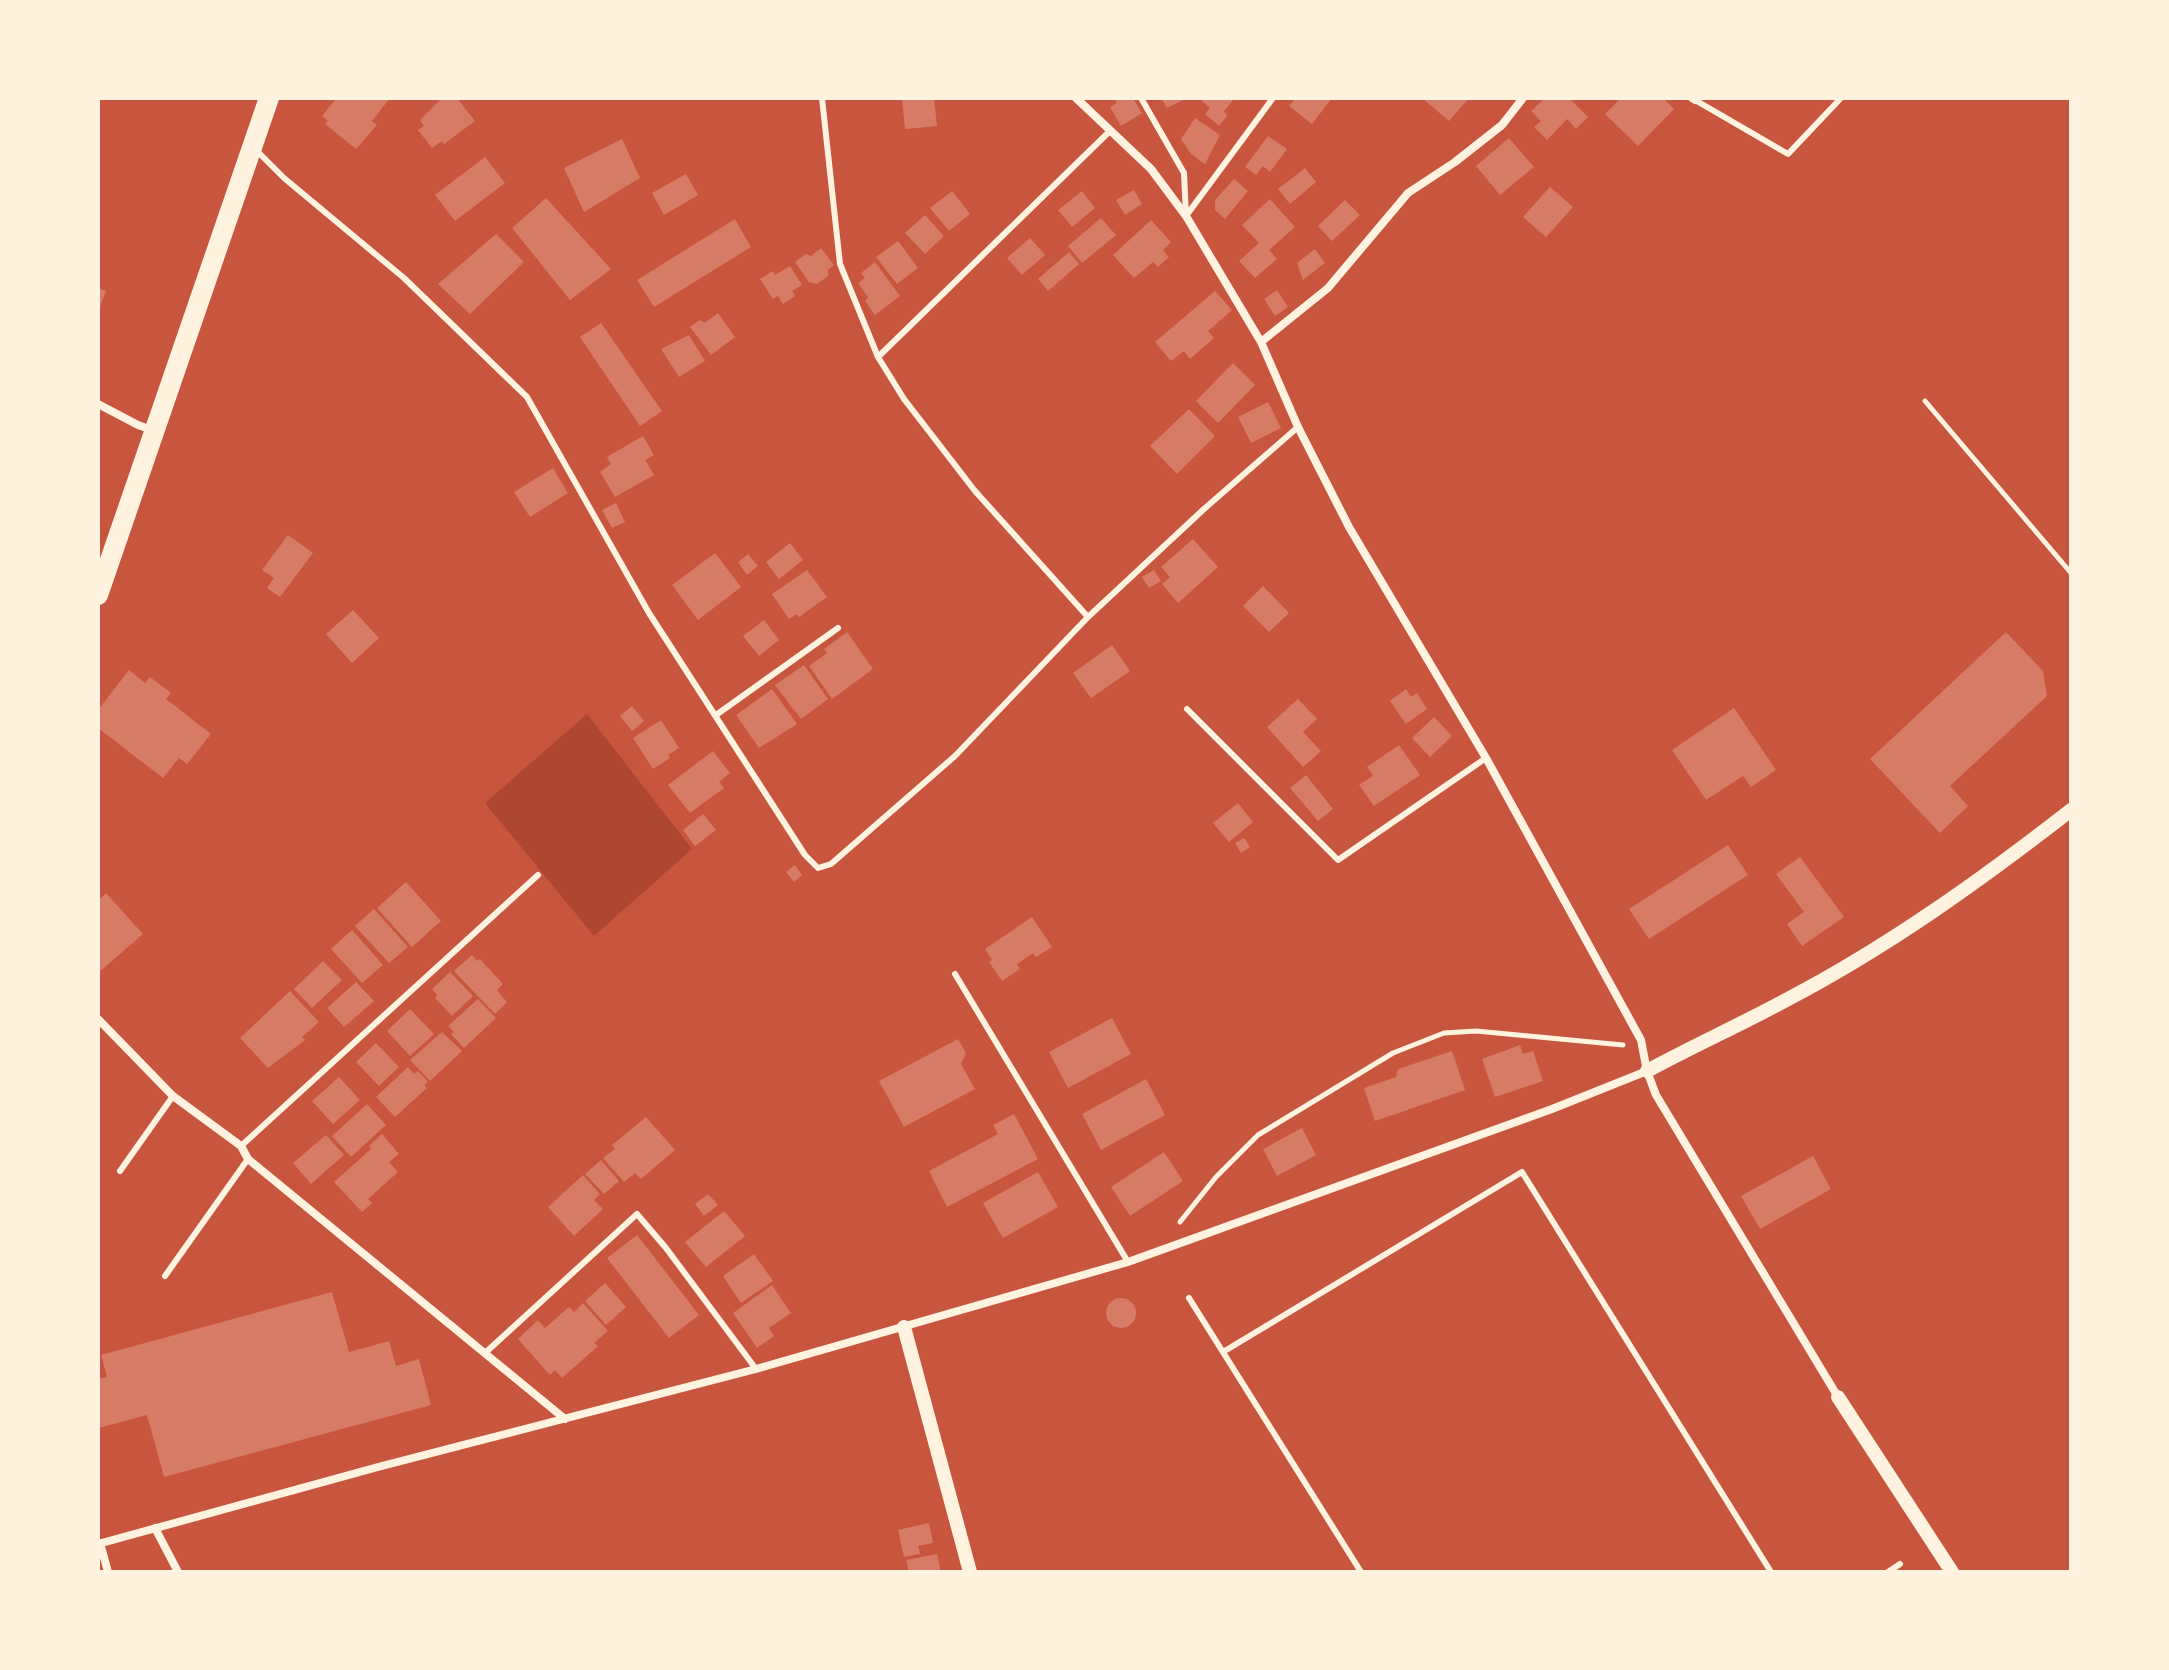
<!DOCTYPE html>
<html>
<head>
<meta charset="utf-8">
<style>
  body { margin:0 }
  #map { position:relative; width:2169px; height:1670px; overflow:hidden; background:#c8553d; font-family:Rubik,sans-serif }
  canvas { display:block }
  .frame { position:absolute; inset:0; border:100px solid #fff3e0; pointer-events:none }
</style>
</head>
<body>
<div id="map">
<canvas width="2169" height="1670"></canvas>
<div class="frame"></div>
</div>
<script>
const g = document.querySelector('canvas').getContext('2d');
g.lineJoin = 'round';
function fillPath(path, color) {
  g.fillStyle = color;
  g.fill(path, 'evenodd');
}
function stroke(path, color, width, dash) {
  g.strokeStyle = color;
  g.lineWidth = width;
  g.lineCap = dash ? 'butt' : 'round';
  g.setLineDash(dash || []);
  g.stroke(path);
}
fillPath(new Path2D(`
  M587,714l105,135 -98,87 -109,-133z`), '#ae4732');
fillPath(new Path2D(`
  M332,98h58l-18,23 5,4 -21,24 -31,-25 3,-3 -6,-5 13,-16z
  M442,98h15l18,23 -31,23 -2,-3 -10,7 -14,-18 6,-4 -4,-6z
  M902,98h32l3,28 -32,3z
  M1114,98h19l9,15 -21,13 -11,-19 7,-4z
  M1161,98h26l-20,10z
  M1205,98h30l-11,13 3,5 -8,10 -14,-12 5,-6 -8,-7z
  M1296,98h36l-20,26 -23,-18z
  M1422,98h47l-20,23z
  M1545,98h24l19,19 -12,12 -9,-10 -20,21 -13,-13 7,-6 -10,-10z
  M1621,98h42l11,11 -36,37 -33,-32z
  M1195,118l25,17 -15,29 -14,-10 -10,-15z
  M1268,136l19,13 -17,23 -7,-6 -7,9 -11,-8z
  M1509,138l25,29 -34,28 -24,-29z
  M622,139l18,39 -56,34 -20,-44z
  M485,157l20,26 -50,38 -20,-26z
  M1305,168l11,14 -26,22 -12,-15z
  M686,174l12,21 -34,20 -12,-22z
  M1234,179l14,12 -23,28 -10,-9v-10z
  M1550,187l23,20 -27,30 -23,-20z
  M1134,190l8,14 -17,11 -9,-15z
  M952,191l18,23 -21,17 -19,-23z
  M1082,191l13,17 -23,19 -14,-17z
  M546,198l65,71 -41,31 -58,-72z
  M1270,199l25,28 -26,23 8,9 -22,19 -16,-17 20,-18 -17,-18z
  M1345,200l15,15 -28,26 -14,-15z
  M925,215l19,21 -19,18 -20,-21z
  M1101,218l15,17 -34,28 -14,-17z
  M735,219l16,28 -97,60 -17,-27z
  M1151,220l20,22 -8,8 6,7 -11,10 -5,-5 -19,16 -21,-23z
  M496,234l28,28 -54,52 -32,-30z
  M1030,238l15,17 -23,20 -15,-17z
  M898,241l20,27 -21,16 -21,-27z
  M821,248l13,17 -6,5v6l-11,8 -8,-2 -14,-20 11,-8 5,2z
  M1315,249l10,14 -22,17 -6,-17z
  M1069,252l10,12 -31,27 -10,-12z
  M875,262l25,34 -25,19 -10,-14 3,-4 -10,-14 7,-5 -4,-5z
  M790,266l12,19 -10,6 3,5 -12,8 -5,-8 -5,3 -13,-20 13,-8 2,4z
  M98,288l8,3 -8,21z
  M1277,290l11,17 -13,9 -11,-17z
  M1215,291l17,19 -24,21 6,7 -24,21 -6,-8 -13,10 -16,-19z
  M718,313l17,24 -24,18 -21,-28 10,-7 5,3z
  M601,323l61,88 -22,15 -60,-89z
  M689,335l16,26 -26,16 -18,-28z
  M1233,363l22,22 -37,38 -22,-22z
  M1268,402l13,26 -30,15 -13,-26z
  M1189,409l26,27 -38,38 -27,-28z
  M643,436l11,19 -9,5 9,15 -39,22 -15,-25 11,-8 -4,-7z
  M553,468l15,25 -38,24 -16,-25z
  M616,503l9,19 -13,6 -10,-18z
  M288,535l25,18 -33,44 -13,-9 7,-10 -12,-8z
  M1193,539l25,28 -40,36 -16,-19 8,-7 -9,-10z
  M790,543l13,17 -24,19 -13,-17z
  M715,553l26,34 -43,33 -26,-35z
  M748,554l10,12 -11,9 -9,-13z
  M807,570l20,27 -28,20 -3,-3 -7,5 -17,-25z
  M1154,570l7,11 -12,7 -7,-11z
  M1263,586l26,27 -20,19 -26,-26z
  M353,610l26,28 -27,25 -26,-29z
  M764,620l15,20 -20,16 -16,-20z
  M847,632l26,37 -41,30 -23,-33 18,-13 -3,-4z
  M2006,632l37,39 4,25 -97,90 18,20 -28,27 -70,-74z
  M1112,645l18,26 -39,27 -18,-25z
  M804,665l24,34 -27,20 -26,-34z
  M129,670l16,13 5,-6 21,16 -5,6 45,35 -24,30 -8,-6 -16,20 -65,-50v-18z
  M772,689l25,35 -38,24 -23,-33z
  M1406,689l5,8 6,-4 10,16 -21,15 -16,-23z
  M1298,699l19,20 -14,13 18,19 -18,16 -36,-40z
  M632,706l12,15 -12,10 -12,-15z
  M1734,708l42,62 -25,17 -8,-11 -37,24 -34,-50z
  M1434,717l18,19 -22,21 -18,-19z
  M661,720l18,28 -11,7 2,3 -17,11 -20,-31z
  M1399,745l21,30 -46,31 -15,-21 14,-9 -6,-9z
  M713,751l17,22 -11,9 5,6 -34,25 -22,-28z
  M1306,775l27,34 -15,12 -28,-33z
  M1238,803l15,19 -24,20 -16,-19z
  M703,814l13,16 -21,16 -12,-16z
  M1244,838l6,9 -9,6 -6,-10z
  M1728,845l20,30 -99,64 -20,-30z
  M1800,857l44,60 -42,29 -15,-22 17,-12 -28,-38z
  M795,865l7,10 -8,7 -8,-10z
  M406,882l35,39 -29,26 -35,-39z
  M106,893l37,41 -45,39v-72z
  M374,909l34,38 -19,16 -34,-37z
  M1032,917l20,30 -16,10 -3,-4 -16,11 3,5 -18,12 -13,-19 3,-2 -7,-11z
  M352,930l31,35 -21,18 -31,-34z
  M472,955l5,6 3,-2 23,25 -6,6 10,12 -12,12 -41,-43z
  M323,961l19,19 -30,28 -18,-19z
  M450,972l23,24 -21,20 -17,-18 2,-3 -5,-6z
  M356,982l18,19 -30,26 -17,-19z
  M290,991l29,31 -17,15 3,3 -37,28 -28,-30z
  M478,999l18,19 -32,30 -13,-14 3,-2 -6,-6z
  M410,1009l24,25 -24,22 -23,-25z
  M1112,1018l19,36 -63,34 -19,-36z
  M442,1032l20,19 -32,30 -20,-21z
  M958,1039l8,14 -5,11 14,25 -71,38 -25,-46z
  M376,1043l23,24 -20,19 -23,-24z
  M1520,1045l3,9 10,-3 10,30 -48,16 -13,-38z
  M1452,1051l13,39 -90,31 -11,-33 32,-11 2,-8z
  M408,1067l6,7 4,-3 10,11 -4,3 3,3 -32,29 -19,-20z
  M339,1077l21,23 -27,24 -21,-23z
  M1146,1079l19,36 -64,35 -19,-36z
  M367,1104l19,21 -35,32 -19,-21z
  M1014,1114l24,45 -91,48 -18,-36 69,-37 -5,-9z
  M646,1117l29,33 -34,29 -6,-6 -11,9 -21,-24 12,-9 -3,-4z
  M1302,1128l14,27 -39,21 -14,-27z
  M382,1134l17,20 -10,8 9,10 -30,27 4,4 -10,9 -28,-30 37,-33 -2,-3z
  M326,1135l18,20 -33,29 -18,-21z
  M1164,1152l19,29 -53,35 -19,-29z
  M1813,1156l18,33 -71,40 -19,-33z
  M601,1160l18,21 -15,13 -19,-20z
  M1038,1172l20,35 -55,31 -20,-35z
  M583,1175l17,19 -6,6 9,9 -29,27 -26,-29z
  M708,1194l10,11 -14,11 -9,-12z
  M724,1211l21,25 -39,31 -21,-25z
  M637,1235l62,80 -30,23 -62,-80z
  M754,1254l19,27 -32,22 -18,-27z
  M605,1283l21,24 -20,18 -21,-24z
  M772,1285l19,28 -22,15 5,8 -17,12 -24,-35z
  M332,1292l17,60 40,-11 7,25 23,-7 12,46 -267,72 -17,-62 -48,13 -1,-49 9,-2 -6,-22z
  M1106 1313a15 15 0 1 1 30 0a15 15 0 1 1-30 0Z
  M583,1303l25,28 -14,12 4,3 -36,32 -7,-8 -5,5 -32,-36 20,-19 7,8 24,-21 5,5z
  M929,1523l4,20 -15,3 2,8 -16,3 -6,-27z
  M937,1554l4,18h-32l-3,-12z`), '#d67c66');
stroke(new Path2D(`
  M1925,401l146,172
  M1180,1222l36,-45 42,-42 135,-82 51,-20 32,-2 147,14`), '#fff3e0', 5);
stroke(new Path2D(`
  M822,98l18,166 38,93 26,42 71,92 113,126
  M1141,98l43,75 2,43
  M1695,100l93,54 53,-56
  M255,149l29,29 120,100 123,119 122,216 156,242 13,13 13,-4 124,-108 133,-139 116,-108 94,-82
  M1186,216l87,-118
  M878,357l233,-227
  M1187,709l151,151 148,-102
  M716,715l122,-87
  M955,974l173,288
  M241,1146l297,-271
  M120,1171l53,-75
  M165,1276l83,-117
  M1189,1298l172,274
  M1223,1352l299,-180 249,400
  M485,1353l152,-139 29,34 90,121
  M1888,1572l12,-8`), '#fff3e0', 6);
stroke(new Path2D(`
  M1076,98l75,71 35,47 75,126 37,85 51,100 137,231 155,282 6,31 9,24 182,302
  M1692,98l3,2
  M1261,342l67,-54 80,-95 47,-31 47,-37 21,-27
  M98,404l40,21 17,6
  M98,1019l75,77 68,50 7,13 317,260
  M155,1528l23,44
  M100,1543l8,29
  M98,1544l280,-77 378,-98 372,-107 424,-153 95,-38`), '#fff3e0', 8);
stroke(new Path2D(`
  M1647,1071c46,-25 95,-47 141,-72 101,-53 193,-119 283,-189
  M904,1327l66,245
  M1838,1397l114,175`), '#fff3e0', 14);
stroke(new Path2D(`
  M98,595l171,-497`), '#fff3e0', 20);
</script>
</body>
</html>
